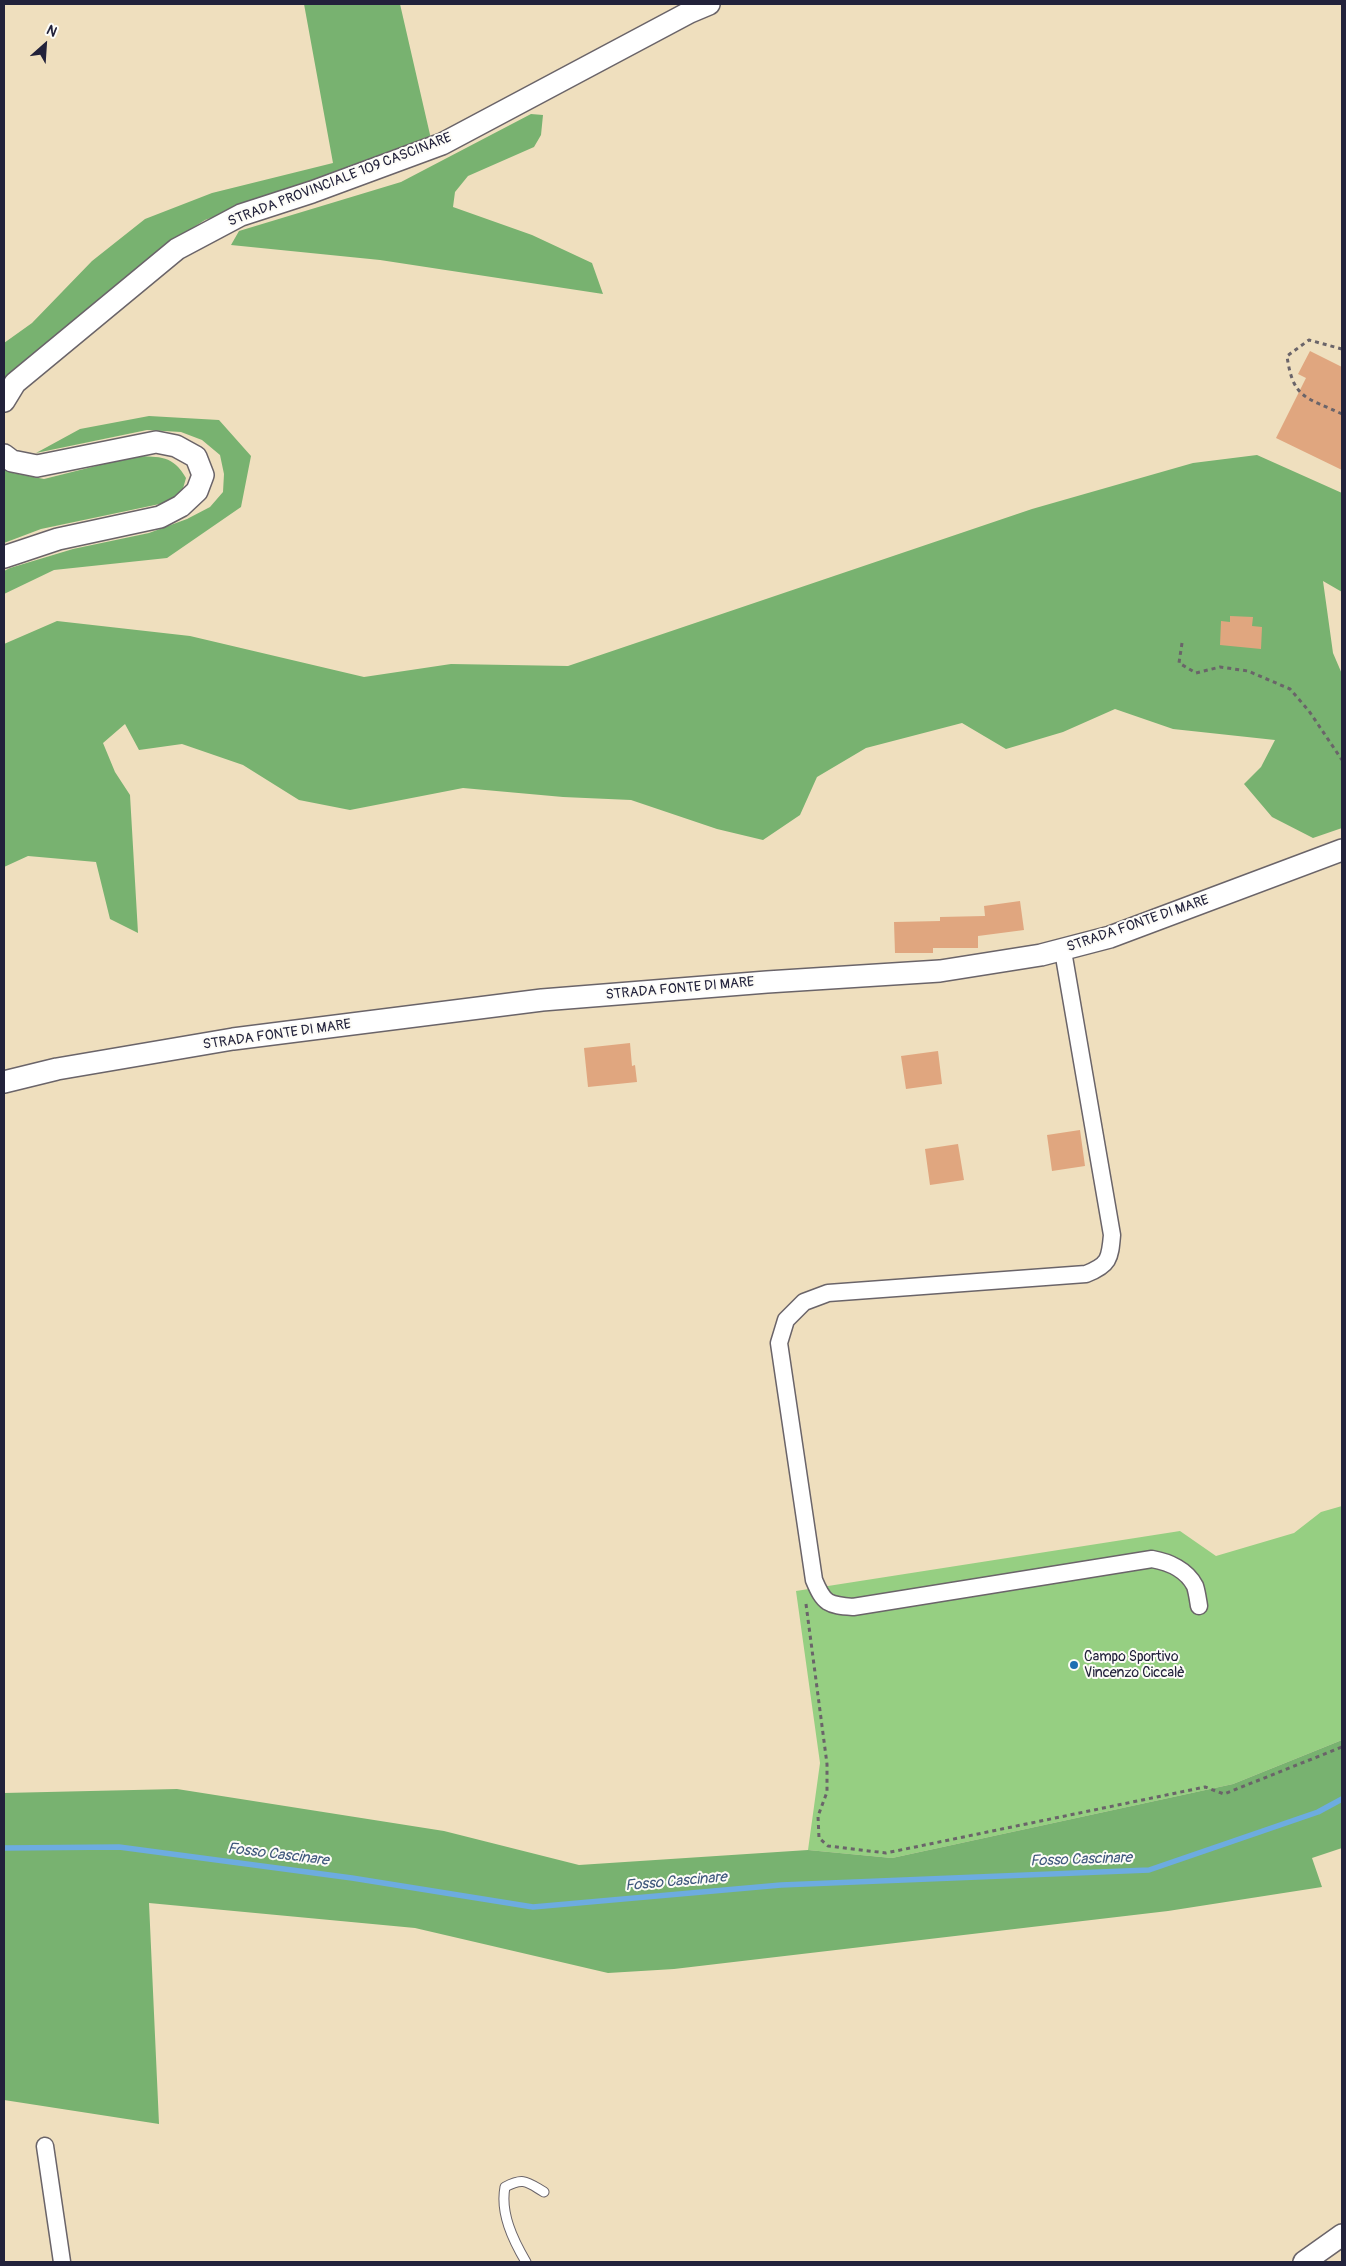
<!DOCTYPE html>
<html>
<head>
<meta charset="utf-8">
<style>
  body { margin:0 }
  #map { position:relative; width:1346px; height:2266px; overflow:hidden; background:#efdfbe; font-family:Pangolin,sans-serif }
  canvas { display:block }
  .frame { position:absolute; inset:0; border:5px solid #22223b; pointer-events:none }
  .north { position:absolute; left:20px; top:20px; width:50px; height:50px; -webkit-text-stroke:4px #fdfcf7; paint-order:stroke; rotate:26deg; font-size:14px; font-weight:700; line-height:20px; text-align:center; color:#22223b }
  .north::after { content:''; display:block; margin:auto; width:18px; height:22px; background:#22223b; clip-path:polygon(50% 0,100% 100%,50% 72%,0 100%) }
</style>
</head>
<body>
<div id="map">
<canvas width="1346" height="2266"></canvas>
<div class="frame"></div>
<div class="north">N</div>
</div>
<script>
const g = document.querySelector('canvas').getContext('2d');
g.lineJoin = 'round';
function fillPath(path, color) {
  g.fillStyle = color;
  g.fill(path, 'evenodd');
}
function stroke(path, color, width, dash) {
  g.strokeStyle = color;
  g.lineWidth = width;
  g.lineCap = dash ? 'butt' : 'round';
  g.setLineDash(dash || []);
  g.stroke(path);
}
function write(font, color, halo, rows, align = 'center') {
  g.font = font + ' Pangolin,sans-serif';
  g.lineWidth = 4;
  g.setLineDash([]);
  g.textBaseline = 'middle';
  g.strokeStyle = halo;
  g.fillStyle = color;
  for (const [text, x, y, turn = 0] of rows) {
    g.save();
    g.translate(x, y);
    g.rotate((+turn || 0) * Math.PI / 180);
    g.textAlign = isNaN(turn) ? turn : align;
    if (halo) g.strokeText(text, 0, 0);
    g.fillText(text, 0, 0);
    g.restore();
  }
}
fillPath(new Path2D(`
  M1342,1506v234l-109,44 -341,74 -84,-8 12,-87 -24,-172 384,-60 36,25 78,-23 27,-21z`), '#96cf82');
fillPath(new Path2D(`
  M304,4h96l31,135 -226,81 -30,19 -171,144v-40l28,-20 60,-62 53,-42 67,-26 121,-30z
  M531,114l12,1 -2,20 -7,12 -66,29 -13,16 -2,15 79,28 60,28 11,31 -223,-34 -149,-15 8,-14 162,-49z
  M149,416l70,4 32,36 -10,51 -74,51 -113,12 -50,24v-23l6,-3 63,-19 76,-16 38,-14 23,-12 13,-15 1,-18 -4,-19 -18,-15 -21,-8 -34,-2 -111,23 44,-24z
  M1257,455l85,38v99l-19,-11 10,72 9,21v154l-29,10 -41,-21 -28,-33 17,-17 14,-27 -102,-11 -58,-20 -52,23 -57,17 -44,-26 -96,25 -49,29 -17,38 -37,25 -46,-11 -86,-29 -68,-3 -100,-9 -113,22 -51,-10 -56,-35 -61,-21 -43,6 -14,-26 -22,19 12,29 15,23 8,138 -28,-14 -14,-57 -68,-6 -24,11v-223l53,-23 133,15 174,41 87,-13 117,2 464,-157 161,-46z
  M136,456c24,1 37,-1 50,22l-4,14 -13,10 -128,27 -37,14v-76l9,6 31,6z
  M1342,1740v108l-30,10 10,29 -154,24 -494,58 -66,4 -193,-45 -266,-25 10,221 -155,-24v-307l173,-4 267,42 135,34 229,-15 84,8 341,-74z`), '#78b270');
stroke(new Path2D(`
  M4,1848l115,-1 233,31 181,29 248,-22 368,-15 169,-58 24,-13`), '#6dace0', 5.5);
fillPath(new Path2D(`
  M1310,351l32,16v103l-66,-32 30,-60 -8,-4z
  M1230,616l23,1 -1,9 10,1 -1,22 -41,-4 1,-24 9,1z
  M1020,901l4,29 -46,6v12h-45v5h-38l-1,-31 46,-1v-4l45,-1 -1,-10z
  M630,1043l2,23 3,-1 2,17 -49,5 -4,-39z
  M938,1051l4,33 -36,5 -5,-33z
  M1080,1130l5,36 -33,5 -5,-36z
  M958,1144l6,36 -34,5 -5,-36z`), '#e0a67f');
const service = new Path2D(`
  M526,2262c-13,-22 -26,-49 -21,-75 19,-10 22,-5 39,5`);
const minor = new Path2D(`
  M1063,951l49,284c-2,24 -3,30 -26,39l-258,19 -24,9 -18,18 -7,23 35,237c10,24 14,25 39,27l299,-48c17,3 35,11 43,27 2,6 3,14 4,20
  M45,2146l17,116`);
const tertiary = new Path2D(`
  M4,401l11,-18 162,-134 64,-34 71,-23 130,-48 248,-132 19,-8
  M4,455l8,6 25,5 119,-24 20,4 20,11 7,18 -6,16 -16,15 -21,11 -102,22 -54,18
  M4,1082l53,-13 176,-30 309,-39 225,-18 173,-11 101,-16 69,-18 232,-87
  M1304,2262l38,-27`);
stroke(service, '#6a6469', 11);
stroke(minor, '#6a6469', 19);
stroke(tertiary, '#6a6469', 24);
stroke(new Path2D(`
  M1342,349l-33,-9 -22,16c6,44 20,41 55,58
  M1182,643l-3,20 17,10 24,-6 28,4 42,18 19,22 33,49
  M806,1604l21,160v28l-9,24 1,22 9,8 58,7 319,-66 19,7 118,-47`), '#6a6469', 3, [4, 4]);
stroke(service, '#fff', 9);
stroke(minor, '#fff', 16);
stroke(tertiary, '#fff', 21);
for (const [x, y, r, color] of [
  [1074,1665,5,"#1f6fb2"]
]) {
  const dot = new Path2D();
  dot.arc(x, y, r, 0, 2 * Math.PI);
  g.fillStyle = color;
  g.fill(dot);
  stroke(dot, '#fdfcf7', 2);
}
write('14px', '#22223b', '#fdfcf7', [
  ["STRADA PROVINCIALE 109 CASCINARE",340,180,-21],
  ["STRADA FONTE DI MARE",1138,924,-19],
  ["STRADA FONTE DI MARE",680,989,-5],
  ["STRADA FONTE DI MARE",277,1035,-8]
]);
write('14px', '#22223b', '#fdfcf7', [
  ["Campo Sportivo",1084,1657],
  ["Vincenzo Ciccalè",1084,1673]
], 'left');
write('italic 15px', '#40597d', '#fdfcf7', [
  ["Fosso Cascinare",278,1855,7],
  ["Fosso Cascinare",1081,1860,-2],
  ["Fosso Cascinare",676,1882,-5]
]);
</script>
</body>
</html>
